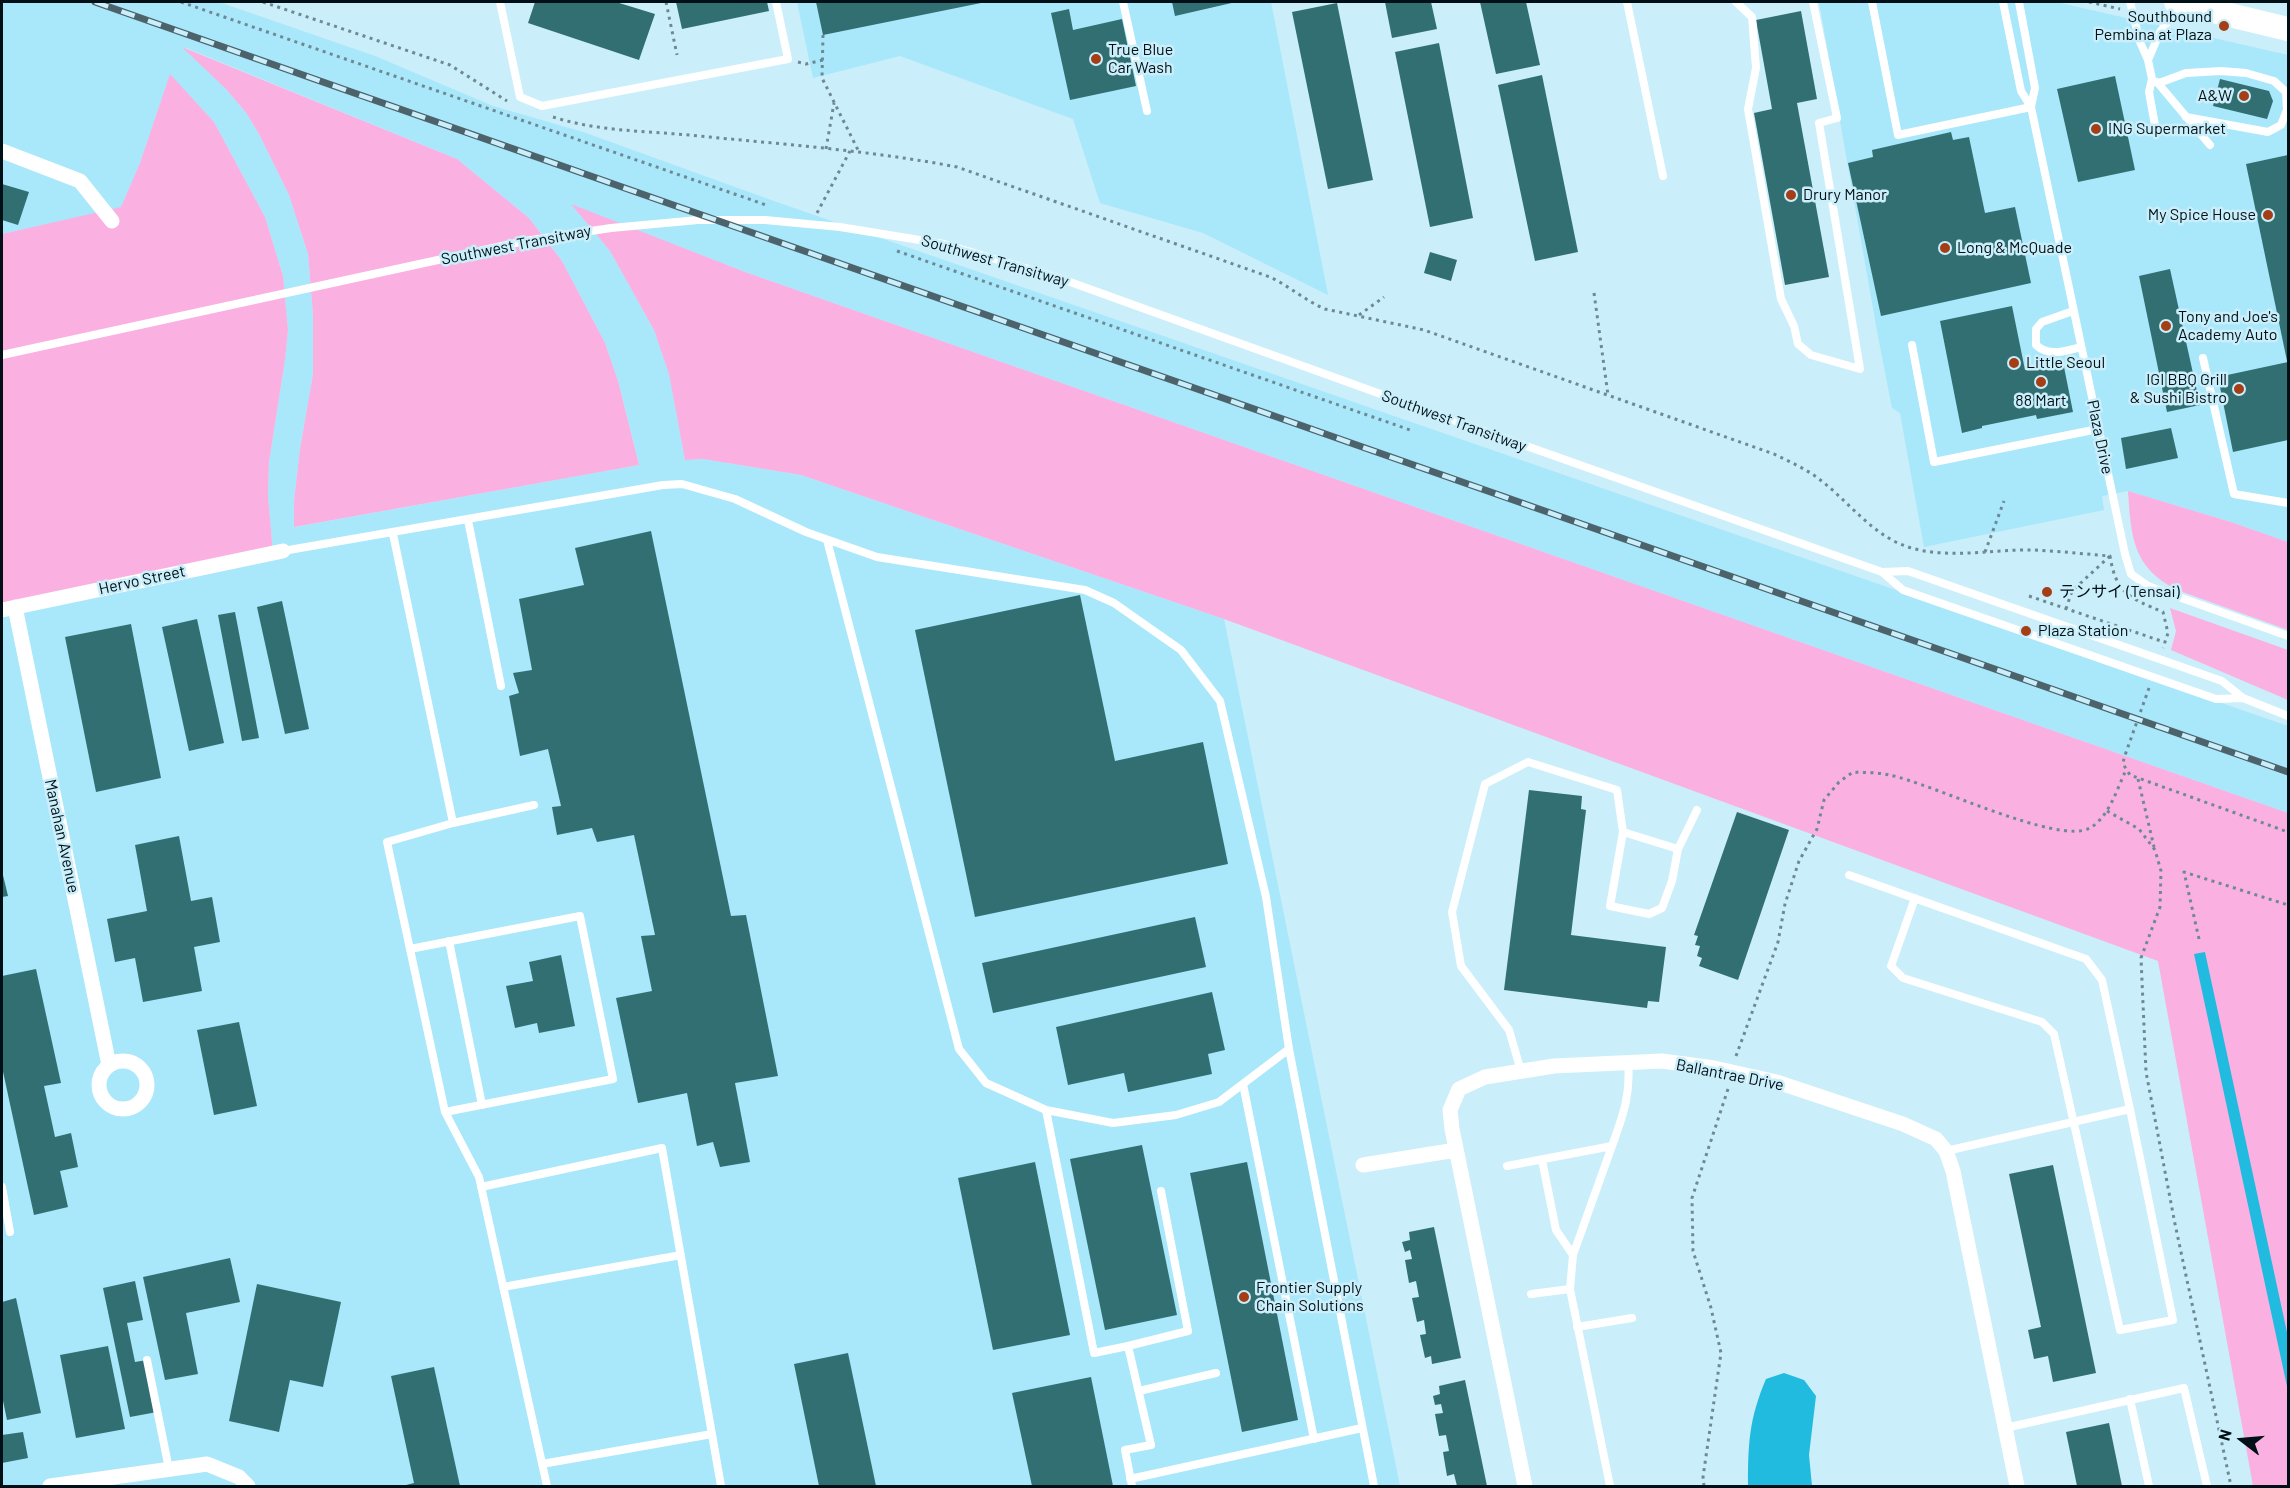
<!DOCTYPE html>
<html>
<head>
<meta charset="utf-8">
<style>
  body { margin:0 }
  #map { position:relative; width:2290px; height:1488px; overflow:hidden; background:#caeefa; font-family:Barlow,sans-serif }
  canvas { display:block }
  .frame { position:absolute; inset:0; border:3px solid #001016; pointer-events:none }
  .north { position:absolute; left:2212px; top:1410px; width:60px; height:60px; -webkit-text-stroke:4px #caeefa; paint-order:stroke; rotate:286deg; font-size:16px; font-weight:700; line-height:24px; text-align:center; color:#001016 }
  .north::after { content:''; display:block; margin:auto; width:21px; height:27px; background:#001016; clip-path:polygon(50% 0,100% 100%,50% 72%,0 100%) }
</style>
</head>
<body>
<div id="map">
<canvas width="2290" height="1488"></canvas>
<div class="frame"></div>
<div class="north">N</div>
</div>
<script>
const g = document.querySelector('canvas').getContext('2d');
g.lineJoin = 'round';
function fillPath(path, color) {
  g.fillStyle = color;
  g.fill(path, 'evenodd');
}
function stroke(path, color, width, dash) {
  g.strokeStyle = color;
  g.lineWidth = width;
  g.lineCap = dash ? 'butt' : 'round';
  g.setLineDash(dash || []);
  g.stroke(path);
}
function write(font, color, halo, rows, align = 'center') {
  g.font = font + ' Barlow,"Noto Sans JP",sans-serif';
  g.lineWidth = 5;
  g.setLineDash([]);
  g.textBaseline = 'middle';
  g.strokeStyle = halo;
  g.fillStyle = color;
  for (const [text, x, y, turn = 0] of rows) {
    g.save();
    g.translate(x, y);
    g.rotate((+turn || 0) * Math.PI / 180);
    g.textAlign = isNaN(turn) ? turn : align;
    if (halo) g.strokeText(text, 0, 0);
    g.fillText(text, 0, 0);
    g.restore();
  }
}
fillPath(new Path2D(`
  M2,2h217l156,54 118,50 90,26 188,68 1517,526v87l-1543,-541 -173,-67 38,46 44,79 15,43 16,87 18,-1 98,16 423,144 176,867h-1398v-876l271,-57 -5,-57 1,-34 16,-102 3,-30 -5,-54 -18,-59 -51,-95 -44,-47 -30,88 -19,45 -119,26zM184,47l273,112 72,59 33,43 43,82 13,38 21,84 -344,62 -1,-26 6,-52 13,-75v-59l-5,-61 -19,-59 -29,-59 -13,-22 -21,-25z
  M797,2h474l57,293 -125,-62 -103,-30 -27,-84 -173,-63 -87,22z
  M1819,2h237l232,53v487l-57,-20 -103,-31 -26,5 2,14 -180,37 -24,-134 -8,-5 -15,-77z`), '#a9e7fa');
fillPath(new Path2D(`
  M182,47l275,112 72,59 33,43 43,82 13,38 21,84 -345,62v-26l6,-52 13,-75v-59l-5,-61 -19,-59 -29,-59 -13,-22 -21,-25z
  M170,74l44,48 51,95 18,59 5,54 -3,30 -16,102 -1,34 5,57 -271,57v-376l119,-27 19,-44z
  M571,204l174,68 1543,541v673h-35l-95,-525 -934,-342 -423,-144 -98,-16 -18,1 -16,-86 -15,-44 -44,-79z
  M2128,491l103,31 57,20v88l-111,-40c-45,-23 -46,-54 -49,-99z
  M2170,608l118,42v50l-117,-50 5,-19z`), '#fab1e2');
fillPath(new Path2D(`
  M2205,952l83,385v54l-94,-437z
  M1784,1373l20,7 12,16 -7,59 3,31h-64c0,-42 1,-67 18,-107z`), '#20bbdf');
fillPath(new Path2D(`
  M535,2h81l39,12 -16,46 -111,-37z
  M676,2h91l2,9 -87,18z
  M816,2h165v1l-158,32z
  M1172,2h64l-61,14z
  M1385,2h46l6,27 -45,9z
  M1480,2h46l14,63 -44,9z
  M1337,3l36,177 -45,9 -36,-177z
  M1069,9l4,21 49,-11 14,67 -66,14 -19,-87z
  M1801,11l16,88 -20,4 32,174 -44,8 -31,-172 18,-4 -16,-89z
  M1439,43l34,175 -43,9 -35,-175z
  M1542,75l36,177 -43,9 -37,-176z
  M2115,76l20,94 -57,12 -21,-93z
  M2220,79l49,12 4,10 -6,18 -54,-13z
  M1951,132l2,8 16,-3 16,76 30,-6 16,76 -150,33 -33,-153 25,-6 -1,-7z
  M2288,155v206h-1l-41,-197z
  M2,184l27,8 -11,33 -16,-5z
  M1430,252l27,8 -6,21 -27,-8z
  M2170,269l30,136 -33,7 -28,-136z
  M2012,306l13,64 38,-8 10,50 -36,7 -1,-4 -54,11v2l-20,5 -22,-112z
  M2288,362v78l-55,12 -15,-75z
  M2171,428l7,30 -52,11 -5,-31z
  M651,531l80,385 15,-1 32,161 -43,7 15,79 -30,5 -7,-25 -16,4 -10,-53 -49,10 -22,-105 36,-7 -11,-55 14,-1 -21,-100 -37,7 -5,-14 -35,7 -5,-28 9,-1 -13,-57 -28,7 -11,-60 10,-3 -6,-20 19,-3 -13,-71 65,-14 -9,-37z
  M1080,595l35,166 88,-19 25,122 -253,53 -60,-287z
  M282,601l27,128 -24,5 -28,-127z
  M235,612l24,126 -17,3 -24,-126z
  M197,619l27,124 -35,8 -27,-124z
  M131,624l30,154 -65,14 -31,-155z
  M1529,790l53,6 -1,13 5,1 -15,125 95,12 -7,55 -11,-1 -1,7 -143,-18z
  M1737,812l52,18 -51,150 -39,-14 3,-8 -5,-2 3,-10 -5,-1 3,-9 -4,-1z
  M179,836l12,65 21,-4 8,45 -26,5 8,44 -59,11 -8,-44 -20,4 -8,-43 40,-8 -12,-66z
  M2,871l6,25 -6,1z
  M1195,917l11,50 -213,46 -11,-50z
  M561,955l14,71 -36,7 -2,-10 -22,5 -9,-42 27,-5 -4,-19z
  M36,969l25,114 -17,3 11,51 16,-4 7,34 -18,4 8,36 -34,8 -32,-148v-91z
  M1212,992l13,58 -17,4 4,20 -84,18 -4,-19 -56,12 -12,-58z
  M239,1022l18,84 -43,9 -17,-85z
  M1142,1145l35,170 -72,15 -35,-171z
  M1035,1162l35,173 -77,15 -35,-172z
  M1247,1162l51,258 -56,12 -52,-259z
  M2053,1165l43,208 -43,9 -5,-26 -14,3 -6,-29 13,-3 -32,-153z
  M1434,1227l27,131 -29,6 -1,-8 -6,2 -5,-23 6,-1 -2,-14 -7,2 -5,-24 7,-1 -3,-16 -7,2 -4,-23 7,-1 -2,-9 -5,2 -3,-10 8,-2 -1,-8z
  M230,1258l10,44 -54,11 12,61 -33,6 -22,-103z
  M135,1281l8,39 -16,3 8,39 12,-2 10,52 -27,5 -27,-129z
  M257,1284l84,18 -18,85 -33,-7 -11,52 -50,-11z
  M16,1298l25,115 -34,7 -5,-24v-94z
  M108,1346l17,83 -49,9 -16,-83z
  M848,1353l28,133h-57l-25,-122z
  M434,1367l26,119h-58l12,-3 -23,-107z
  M1091,1377l22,109h-81l-20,-93z
  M1465,1380l22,106h-30l-3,-12 -7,2 -4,-24 6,-1 -3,-16 -7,1 -4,-22 8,-1 -2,-9 -6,1 -2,-9 7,-2 -1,-8z
  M2109,1423l13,63h-45l-11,-54z
  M23,1432l5,26 -26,5v-28z`), '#316f72');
stroke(new Path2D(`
  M181,2l588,204
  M263,2l187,63 57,36
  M666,2l11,53
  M2089,2l31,7
  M823,35l-1,43 37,74
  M798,62l8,2 17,-4
  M553,117c44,14 90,14 136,18 89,9 179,15 268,32l313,110c19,9 36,24 55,32l99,21 350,124c14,7 28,13 41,22 27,19 48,48 77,64 42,23 95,9 140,10 26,1 52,4 78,6 6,38 20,42 53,56l5,21 -5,15
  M826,149l8,-46
  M817,213l33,-62
  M897,251l516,180
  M1594,293l14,102
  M1359,315l25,-18
  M1985,552l19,-51
  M2029,596l135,46
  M2066,609l6,-18 38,-35
  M2149,688l-25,70 -1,6 7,11 158,57
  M2138,779l16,68
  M2107,811l32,18 16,21 6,21 -1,36 -19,51 5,114 29,152 56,262
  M2199,939l-15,-67 104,33
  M1736,1056l42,-114 7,-38 14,-43 18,-32 7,-29 15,-18 14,-10c12,1 25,0 36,3 40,7 169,71 201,53 19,-11 27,-39 36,-58
  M1704,1486l-1,-9 18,-124 -10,-45 -18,-57 -1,-53 36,-109`), '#6e8993', 3, [3, 4.5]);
stroke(new Path2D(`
  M500,2l20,95 22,9 246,-47 -12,-57
  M1123,2l24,109
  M1627,2l36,174
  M1736,2l16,15 4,51 -8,41 33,190 13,27 4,18 13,11 49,14 -41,-246 18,-5 -24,-116
  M1872,2l26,133 133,-28
  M2003,2l18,89 10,16
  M2019,2l16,86 -4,19 94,447 6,20 17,12 140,50
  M2130,2l10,40 8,18 4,19 -3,13 7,39
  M2148,60l12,-28 19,-25
  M2157,82l53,63
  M2159,83l27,-10 35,-2 25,2 28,8 12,11 1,18 -6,15 -13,7 -82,-15
  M2073,311l-31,11 -6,7v16c13,12 29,6 45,2
  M1912,345l22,117 164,-33
  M2,355l523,-114 86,-13 87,-8h67l75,7 104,17 115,34 377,136 446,158 21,18 313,109 27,-1
  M2203,358l31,136 54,9
  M468,520l33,166
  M393,534l60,289 -66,19 58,270 168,-33 -33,-163 -170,33
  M827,540l132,509 27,34 60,27 67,13 63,-8 43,-13 70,-53
  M283,551l380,-66 19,-1 53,15 71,33 71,25 208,33 29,13 67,47 39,51 46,196 23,152 85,437
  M1882,572l26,-1 314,110 21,17 45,18
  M453,823l81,-18
  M1678,849l19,-39
  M1849,875l237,84 16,21 28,129
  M1915,898l-24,68 12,12 139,44 12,12 66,296 53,-10 -43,-211 -184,42
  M449,941l33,164
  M1521,1071l-12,-41 -48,-64 -9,-54 33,-128 43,-22 89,28 6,42 -13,74 39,8 13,-6 10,-27 6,-32 -55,-17
  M1243,1084l71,355
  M1046,1110l48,243 34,-7 23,99 -26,5 7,36
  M445,1112l34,65 68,309
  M1542,1160l14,70 17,25 39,-109
  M1507,1166l105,-20c11,-31 19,-51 16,-84
  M2,1187l8,45
  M481,1187l181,-39 59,338
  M1573,1255l-3,34 40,197
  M503,1287l178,-32
  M1531,1294l39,-5
  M1577,1327l55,-9
  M1128,1346l60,-15 -27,-140
  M147,1360l22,109
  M1139,1391l77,-18
  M2130,1399l19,87
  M2005,1428l179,-40 23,98
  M542,1464l170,-30
  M1130,1479l232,-51`), '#fff', 8);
stroke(new Path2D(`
  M2,151l78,30 32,40
  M15,607l94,458
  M2,610l281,-59
  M99 1085a24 24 0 1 1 48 0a24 24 0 1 1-48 0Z
  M1363,1165l93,-15
  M50,1486l157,-22 32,13 9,9
  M1525,1486l-73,-357 -2,-19 9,-21 26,-12 69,-11 108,-5 52,7 63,14 126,42 33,15 10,12 7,20 64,315`), '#fff', 15);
stroke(new Path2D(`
  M2176,2l112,27`), '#fff', 24);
const rail = new Path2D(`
  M95,2l2193,770`);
stroke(rail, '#4c636b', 7);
stroke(rail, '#caeefa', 4.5, [14]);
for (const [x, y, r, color] of [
  [2224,26,6,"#a43e17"],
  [1096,59,6,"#a43e17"],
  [2244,96,6,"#a43e17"],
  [2096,129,6,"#a43e17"],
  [1791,195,6,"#a43e17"],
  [2268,215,6,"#a43e17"],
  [1945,248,6,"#a43e17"],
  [2166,326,6,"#a43e17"],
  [2014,363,6,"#a43e17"],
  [2041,382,6,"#a43e17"],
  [2239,389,6,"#a43e17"],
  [2047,592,6,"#a43e17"],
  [2026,631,6,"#a43e17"],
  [1244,1297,6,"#a43e17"]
]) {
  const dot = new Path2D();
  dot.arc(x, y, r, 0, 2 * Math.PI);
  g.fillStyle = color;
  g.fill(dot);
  stroke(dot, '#caeefa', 2);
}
write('16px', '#001016', '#caeefa', [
  ["Southbound",2212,17,"right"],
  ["Pembina at Plaza",2212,35,"right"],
  ["True Blue",1108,50],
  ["Car Wash",1108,68],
  ["A&W",2232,96,"right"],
  ["ING Supermarket",2108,129],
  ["Drury Manor",1803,195],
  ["My Spice House",2256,215,"right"],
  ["Long & McQuade",1957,248],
  ["Tony and Joe's",2178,317],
  ["Academy Auto",2178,335],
  ["Little Seoul",2026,363],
  ["IGI BBQ Grill",2227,380,"right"],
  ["& Sushi Bistro",2227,398,"right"],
  ["88 Mart",2041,401,"center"],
  ["テンサイ (Tensai)",2059,592],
  ["Plaza Station",2038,631],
  ["Frontier Supply",1256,1288],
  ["Chain Solutions",1256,1306]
], 'left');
write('16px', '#001016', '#caeefa', [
  ["Southwest Transitway",516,245,-11],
  ["Southwest Transitway",995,261,16],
  ["Southwest Transitway",1454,421,20],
  ["Plaza Drive",2100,437,78],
  ["Hervo Street",142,580,-12],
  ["Manahan Avenue",62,836,78],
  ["Ballantrae Drive",1730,1075,11]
]);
</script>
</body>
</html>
